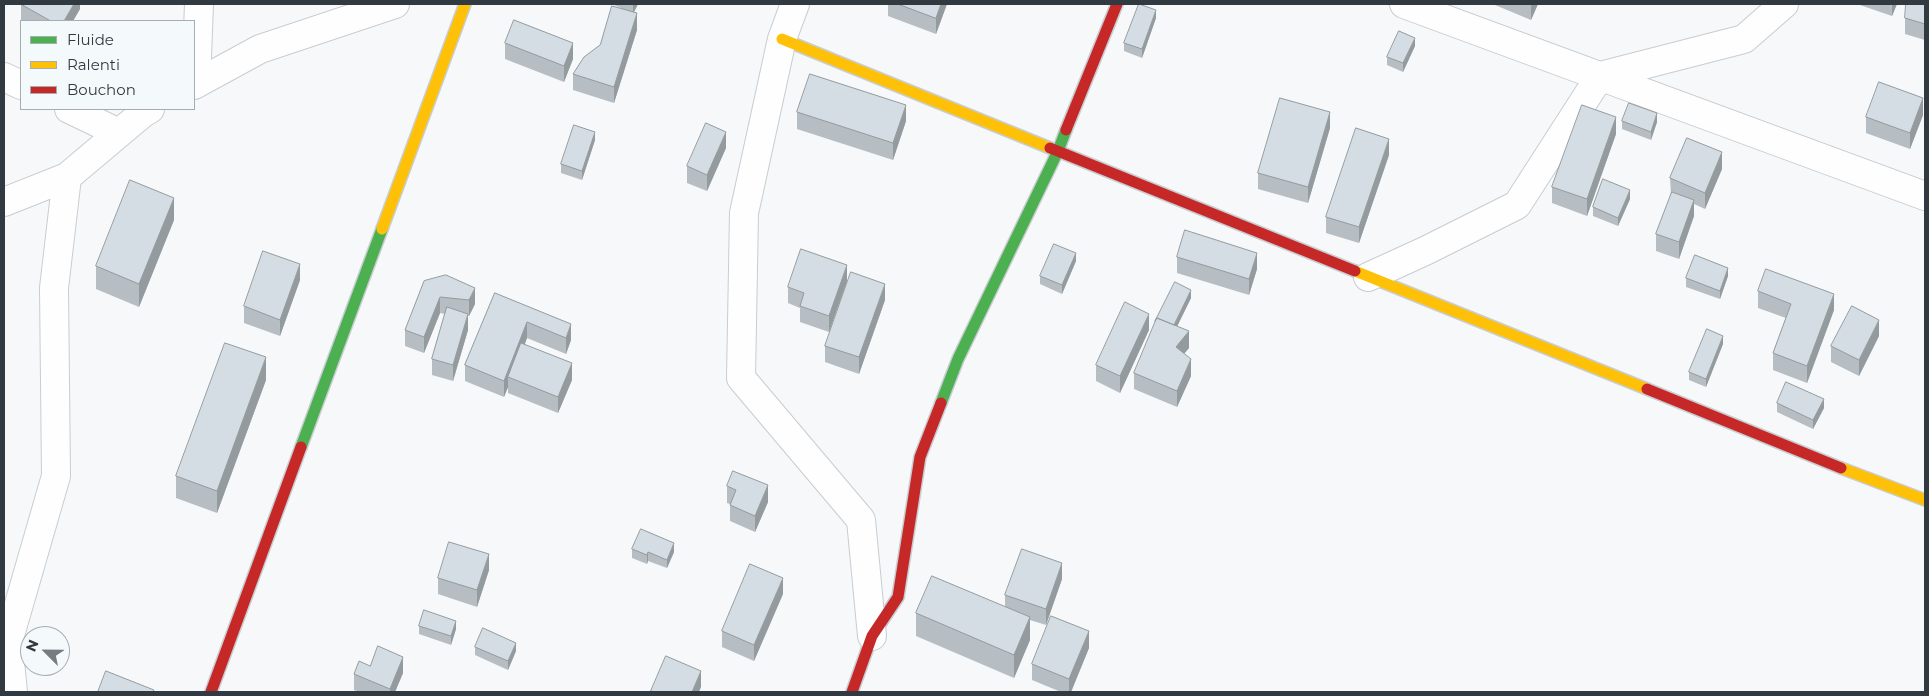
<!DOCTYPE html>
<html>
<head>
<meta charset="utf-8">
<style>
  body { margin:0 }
  #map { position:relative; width:1929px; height:696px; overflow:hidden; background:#f6f8fa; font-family:Montserrat,sans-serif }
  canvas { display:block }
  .frame { position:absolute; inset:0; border:5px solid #313a40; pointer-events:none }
  .legend { position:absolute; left:20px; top:20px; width:175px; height:90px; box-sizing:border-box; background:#f4f9fc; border:1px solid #a6adb1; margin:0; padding:6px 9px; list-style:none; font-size:15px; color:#313a40 }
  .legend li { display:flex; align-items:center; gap:10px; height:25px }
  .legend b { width:25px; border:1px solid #a6adb1 }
  .north { position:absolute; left:20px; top:626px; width:50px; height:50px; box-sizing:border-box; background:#f4f9fc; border:1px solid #a6adb1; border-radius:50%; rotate:293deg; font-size:14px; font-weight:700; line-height:20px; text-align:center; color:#313a40 }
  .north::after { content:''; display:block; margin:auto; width:18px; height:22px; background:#767c81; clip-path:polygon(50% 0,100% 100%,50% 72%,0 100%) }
</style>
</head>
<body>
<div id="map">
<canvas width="1929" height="696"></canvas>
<div class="frame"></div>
<ul class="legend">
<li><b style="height:6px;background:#4caf50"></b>Fluide</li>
<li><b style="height:6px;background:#ffc107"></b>Ralenti</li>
<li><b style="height:6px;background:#c62828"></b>Bouchon</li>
</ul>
<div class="north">N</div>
</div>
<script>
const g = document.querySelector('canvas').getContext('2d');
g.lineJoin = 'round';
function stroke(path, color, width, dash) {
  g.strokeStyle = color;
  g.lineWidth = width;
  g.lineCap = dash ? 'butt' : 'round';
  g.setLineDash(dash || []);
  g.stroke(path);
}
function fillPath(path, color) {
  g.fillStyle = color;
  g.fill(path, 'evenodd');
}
const street = new Path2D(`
  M795,4l-13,35 -38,174 -3,165 120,142 11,116
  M1404,4l521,192
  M4,77l17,8
  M196,84l3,-80
  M194,85l66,-36 135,-45
  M69,109l50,24
  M4,202l63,-25 76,-64 7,-4
  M1368,277l57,-26 92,-46 83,-129 144,-37 40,-35
  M13,692l-5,-50 48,-166 -2,-188 13,-111`);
const fast = new Path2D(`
  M941,403l17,-44 100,-208 8,-21
  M301,447l81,-218`);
const slow = new Path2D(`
  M782,39l268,109
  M382,229l83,-225
  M1355,271l292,118
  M1841,468l84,32`);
const jam = new Path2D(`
  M1066,130l51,-126
  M1050,148l305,123
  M1647,389l194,79
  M211,692l90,-245
  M852,692l20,-56 26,-39 22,-140 21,-54`);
stroke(street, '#c8cdd1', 30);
stroke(fast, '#c8cdd1', 14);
stroke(slow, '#c8cdd1', 14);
stroke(jam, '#c8cdd1', 14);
stroke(street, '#fefefe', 28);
stroke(fast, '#4caf50', 11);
stroke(slow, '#ffc107', 11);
stroke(jam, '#c62828', 11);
fillPath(new Path2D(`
  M21,4h59v5l-7,12h-52z
  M612,4h26l-4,8 3,18 -23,73 -41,-13v-16l27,-29 25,-35z
  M888,4h59l-11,30 -48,-18z
  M1495,4h43l-7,16 -36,-15z
  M1857,4h40l-5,12z
  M1925,4v36l-20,-6v-16z
  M1156,18l-14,40 -18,-7v-8z
  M505,43l68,16 -9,23 -59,-23z
  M1415,46l-12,26 -16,-7v-8z
  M797,112l109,9 -13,39 -96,-31z
  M1923,115l-13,34 -44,-16v-16z
  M1622,121l35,1 -6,18 -29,-11z
  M1330,128l-22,75 -50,-14v-16z
  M1616,134l-29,82 -35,-13v-16z
  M595,140l-13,40 -21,-7v-9z
  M726,148l-19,43 -20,-8v-17z
  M1389,155l-30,88 -33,-10v-16z
  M1722,169l-17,40 -11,-5v12l-15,43 -23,-8v-17l15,-39 -1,-17z
  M1630,199l-12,27 -25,-10v-9z
  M174,220l-35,87 -43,-18v-23z
  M1177,257l80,12 -8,26 -72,-22z
  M1076,261l-14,33 -22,-10v-8z
  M446,275l29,29 -6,12h-1v14l-15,51 -21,-6v-16l13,-45 -5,-1 -16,40 -19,-7v-16z
  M1728,276l-8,23 -34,-12v-9z
  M300,280l-20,56 -36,-13v-17z
  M847,281l-18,51 -29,-10v-14l-12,-5v-16z
  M1758,291l76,19 -27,73 -34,-13v-17l13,-35 -28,-10z
  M495,293l76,47 -5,14 -39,-16 -2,6 47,36 -14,33 -50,-20v-6l-4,10 -39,-16v-16z
  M1191,298l-14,28 12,22 -5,6 7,22 -14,31 -43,-18v-16z
  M885,300l-26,74 -34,-12v-16z
  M1149,330l-29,63 -24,-12v-16z
  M1879,336l-20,40 -28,-14v-16z
  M1723,344l-17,43 -17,-7v-8z
  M266,380l-49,133 -41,-15v-22z
  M1777,403l47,5 -11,21 -36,-17z
  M727,486l41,16 -13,30 -25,-11v-17l-3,-1z
  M632,549l42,3 -7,16 -19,-7 -1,3 -15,-6z
  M489,570l-12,37 -39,-13v-16z
  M1062,579l-16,46 -16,-5v20l-16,38 -98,-42v-23l89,-6v-12z
  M783,594l-29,67 -32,-14v-16z
  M419,626l37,3 -5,16 -32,-11z
  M475,647l41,4 -8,19 -33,-15z
  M1089,648l-18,44h-10l-29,-12v-16z
  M370,666l33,7 -8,19h-36l-5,-2v-16z`), '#b6bec3');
fillPath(new Path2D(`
  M74,4h6v5l-7,12h-9z
  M633,4h5l-5,10z
  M941,4h6l-11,30v-16z
  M1531,4h7l-7,16z
  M1892,4h5l-5,12z
  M1156,10v8l-14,40v-9z
  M637,13v17l-23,73v-16z
  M1415,38v8l-12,26v-9z
  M573,43v16l-9,23v-16z
  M1923,98v17l-13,34v-16z
  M906,105v16l-13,39v-17z
  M1330,112v16l-22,75v-16z
  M1657,113v9l-6,18v-8z
  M1616,117v17l-29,82v-17z
  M595,132v8l-13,40v-9z
  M726,132v16l-19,43v-16z
  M1389,139v16l-30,88v-16z
  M1722,152v17l-17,40v-16z
  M1630,190v9l-12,27v-8z
  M174,198v22l-35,87v-23z
  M1694,200v16l-15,43v-17z
  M1076,253v8l-14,33v-9z
  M1257,253v16l-8,26v-16z
  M300,264v16l-20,56v-16z
  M847,265v16l-18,51v-16z
  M1728,268v8l-8,23v-8z
  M885,284v16l-26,74v-17z
  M475,288v16l-6,12v-16z
  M1191,290v8l-19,39v-8z
  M1834,294v16l-27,73v-17z
  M440,297v16l-16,40v-16z
  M468,314v16l-15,51v-16z
  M1149,314v16l-29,63v-17z
  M1879,320v16l-20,40v-16z
  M527,322v16l-16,40 -3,-1v10l-4,10v-16z
  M571,324v16l-5,14v-16z
  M1189,331v17l-13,15v-16z
  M1723,336v8l-17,43v-8z
  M266,357v23l-49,133v-22z
  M1191,359v17l-14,31v-16z
  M572,363v17l-14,33v-16z
  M1824,399v9l-11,21v-9z
  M768,485v17l-13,30v-16z
  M674,543v9l-7,16v-8z
  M648,552v9l-1,3v-9z
  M489,554v16l-12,37v-17z
  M1062,563v16l-16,46v-16z
  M783,578v16l-29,67v-16z
  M1030,617v23l-16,38v-23z
  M456,621v8l-5,16v-9z
  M1089,631v17l-18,44h-2v-13z
  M516,643v8l-8,19v-9z
  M403,657v16l-8,19h-5v-3z
  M701,671v16l-2,5h-7z`), '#949b9f');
const building = new Path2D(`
  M21,4h53l-10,17h-13z
  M898,4h43l-5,14z
  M1139,4l17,6 -14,39 -18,-6z
  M1906,4h19v20l-20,-6z
  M612,6l25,7 -23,74 -41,-13 11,-17 16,-12z
  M514,20l59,23 -9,23 -59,-23z
  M1399,31l16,7 -12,25 -16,-6z
  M810,74l96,31 -13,38 -96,-31z
  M1879,82l44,16 -13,35 -44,-16z
  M1280,98l50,14 -22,75 -50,-14z
  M1629,103l28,10 -6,19 -29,-11z
  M1582,105l34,12 -29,82 -35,-12z
  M706,123l20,9 -19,43 -20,-9z
  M574,125l21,7 -13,39 -21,-7z
  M1356,128l33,11 -30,88 -33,-10z
  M1687,138l35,14 -17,41 -35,-15z
  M1603,179l27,11 -12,28 -25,-11z
  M130,180l44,18 -35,86 -43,-18z
  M1672,192l22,8 -15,42 -23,-8z
  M1185,230l72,23 -8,26 -72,-22z
  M1054,244l22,9 -14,32 -22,-9z
  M801,249l46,16 -18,51 -29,-10 4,-13 -16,-6z
  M263,251l37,13 -20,56 -36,-14z
  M1695,255l33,13 -8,23 -34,-13z
  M1766,269l68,25 -27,72 -34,-13 18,-49 -33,-13z
  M851,272l34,12 -26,73 -34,-11z
  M446,275l29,13 -6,12 -29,-3 -16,40 -19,-7 19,-49z
  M1175,282l16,8 -17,35 -17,-7 -2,3z
  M495,293l76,31 -5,14 -39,-16 -23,59 -39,-16z
  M1125,302l24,12 -29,62 -24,-11z
  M1852,306l27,14 -20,40 -28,-14z
  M447,307l21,7 -15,51 -21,-6z
  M1157,318l32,13 -13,16 15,12 -14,32 -43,-18z
  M1707,329l16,7 -17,43 -17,-7z
  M225,343l41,14 -49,134 -41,-15z
  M521,343l51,20 -14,34 -50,-20z
  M1786,382l38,17 -11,21 -36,-17z
  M733,471l35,14 -13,31 -25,-11 6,-15 -9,-4z
  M641,529l33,14 -7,17 -19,-8 -1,3 -15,-6z
  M449,542l40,12 -12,36 -39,-12z
  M1022,549l40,14 -16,46 -41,-14z
  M750,564l33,14 -29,67 -32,-14z
  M932,576l98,41 -16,38 -98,-42z
  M424,610l32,11 -5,15 -32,-10z
  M1051,616l38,15 -20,48 -37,-15z
  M483,628l33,15 -8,18 -33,-14z
  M378,646l25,11 -13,32 -36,-15 5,-13 11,5z
  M666,656l35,15 -9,21h-37l-4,-1z
  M106,671l48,19 -1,2h-55z`);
fillPath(building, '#d4dde3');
stroke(building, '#949b9f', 1);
</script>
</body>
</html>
